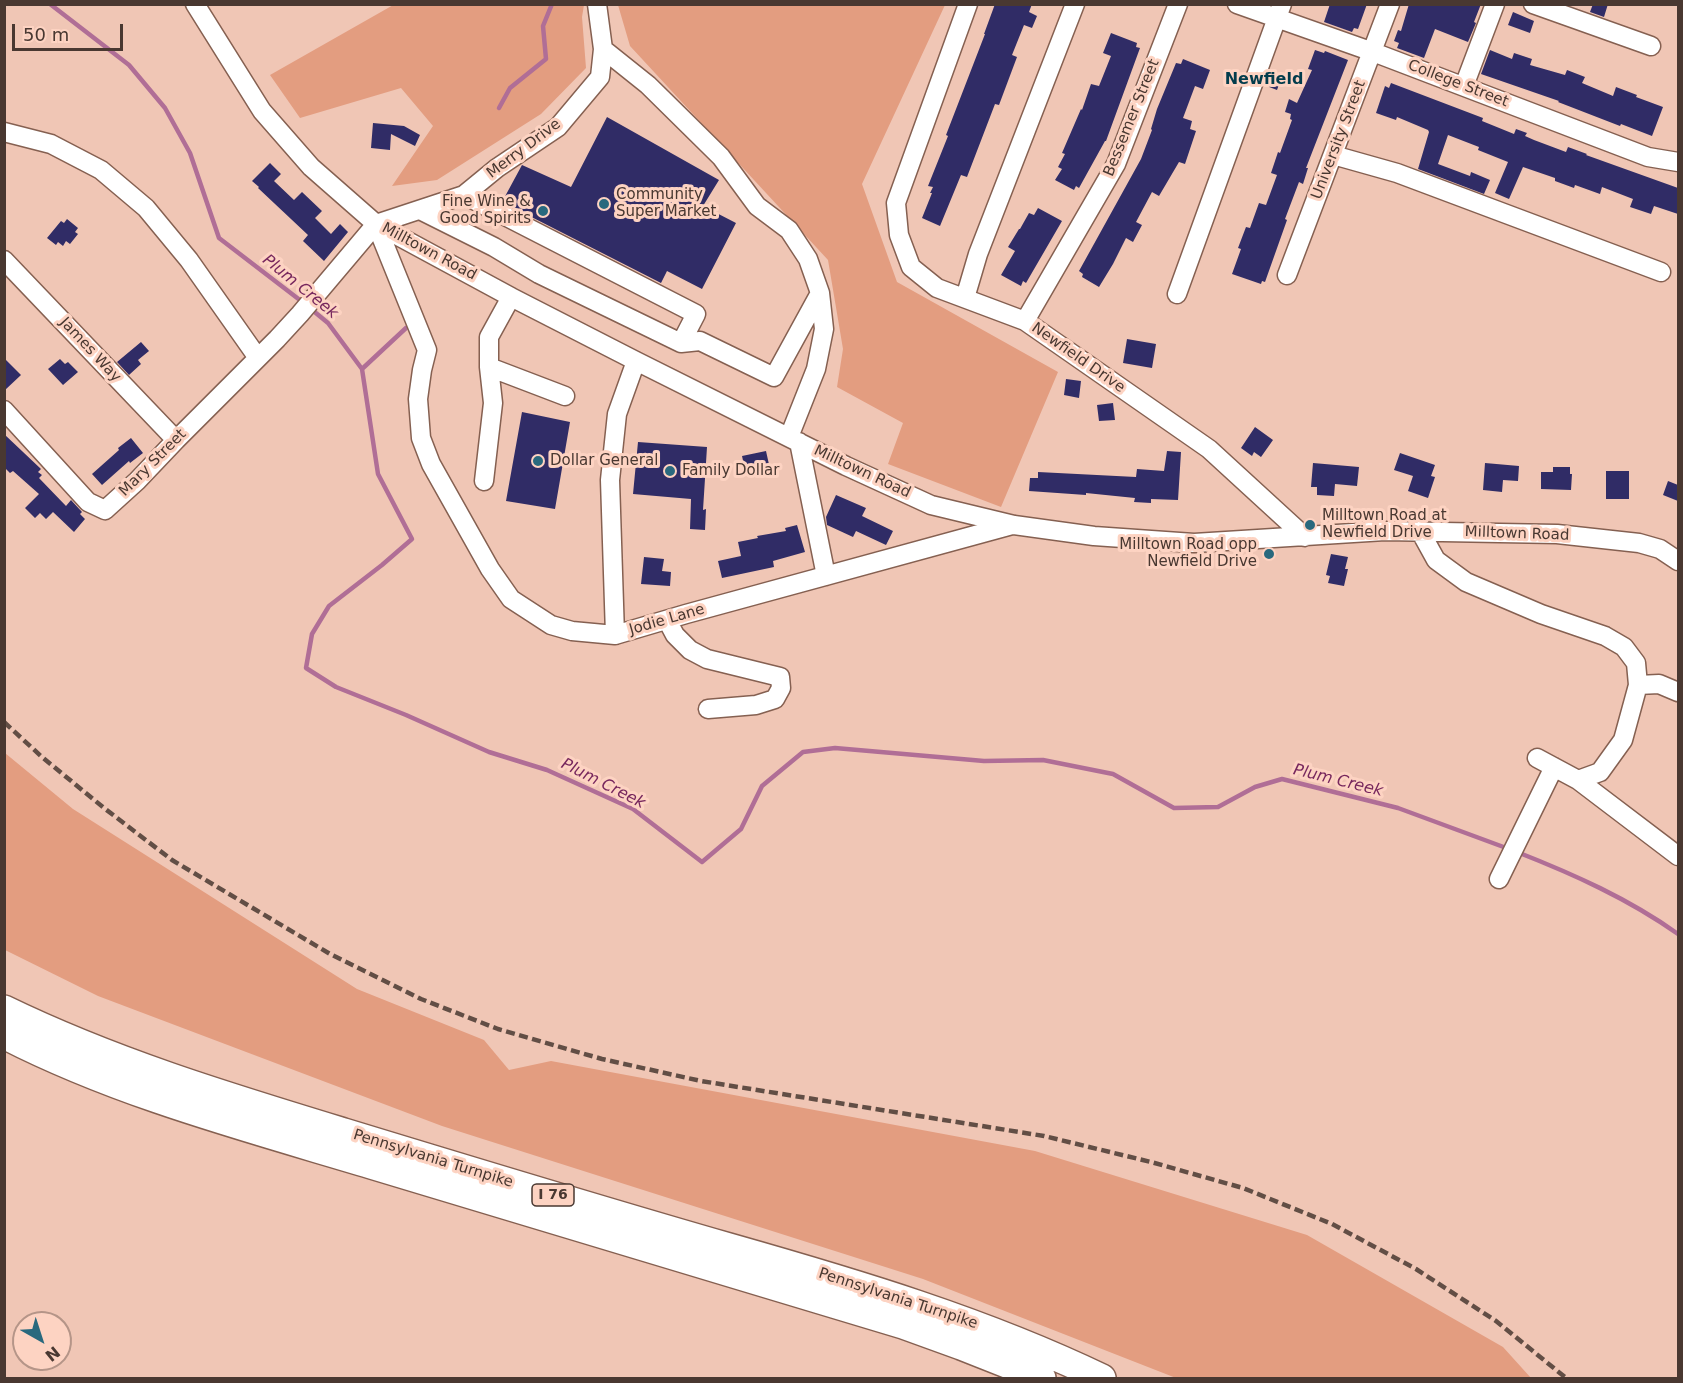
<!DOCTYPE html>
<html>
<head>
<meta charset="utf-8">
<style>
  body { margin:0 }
  #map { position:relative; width:1683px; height:1383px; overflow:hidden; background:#f0c6b5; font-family:"DejaVu Sans",sans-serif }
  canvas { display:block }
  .frame { position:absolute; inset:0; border:6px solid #493831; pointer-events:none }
  .north { position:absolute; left:12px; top:1311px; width:60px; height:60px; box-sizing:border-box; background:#fdd3c2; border:2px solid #b59588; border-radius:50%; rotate:141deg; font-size:16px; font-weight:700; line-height:24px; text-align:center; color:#493831 }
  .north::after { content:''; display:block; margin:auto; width:21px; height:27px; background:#29697e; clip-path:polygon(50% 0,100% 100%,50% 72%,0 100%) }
  .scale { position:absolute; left:12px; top:24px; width:111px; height:27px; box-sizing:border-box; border:3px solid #493831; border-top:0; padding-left:8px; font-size:18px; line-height:21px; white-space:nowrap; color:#493831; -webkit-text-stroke:4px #fdd3c2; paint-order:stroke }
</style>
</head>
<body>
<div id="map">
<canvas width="1683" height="1383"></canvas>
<div class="frame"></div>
<div class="north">N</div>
<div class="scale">50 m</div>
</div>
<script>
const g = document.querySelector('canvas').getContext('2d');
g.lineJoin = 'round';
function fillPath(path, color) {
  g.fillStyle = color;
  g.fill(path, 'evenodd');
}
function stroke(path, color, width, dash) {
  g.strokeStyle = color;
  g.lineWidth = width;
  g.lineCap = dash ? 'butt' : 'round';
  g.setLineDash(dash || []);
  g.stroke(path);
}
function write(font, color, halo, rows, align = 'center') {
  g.font = font + ' "DejaVu Sans",sans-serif';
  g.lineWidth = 6;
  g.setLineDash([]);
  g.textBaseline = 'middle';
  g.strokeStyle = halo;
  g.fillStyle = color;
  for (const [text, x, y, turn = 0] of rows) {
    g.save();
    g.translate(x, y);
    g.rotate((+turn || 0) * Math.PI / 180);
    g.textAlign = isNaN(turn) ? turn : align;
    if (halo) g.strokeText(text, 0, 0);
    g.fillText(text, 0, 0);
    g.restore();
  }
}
fillPath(new Path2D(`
  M395,4l189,1 -2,12 4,51 -45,46 -104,66 -45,6 41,-60 -32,-38 -101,30 -30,-43z
  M618,5h327l-83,179 35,98 161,90 -57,135 -113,-43 15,-41 -66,-36 6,-38 -15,-89 -198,-214z
  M5,753l68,56 284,180 127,51 25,30 42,-9 484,90 272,84 196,112 28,31h-355l-253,-99 -481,-153 -344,-130 -93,-46z`), '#e39d80');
stroke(new Path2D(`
  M50,4l79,61 36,43 25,45 29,85 86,66
  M499,108l11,-20 36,-29 -3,-33 9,-22
  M311,309l17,14 34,46 16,105 34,65 -30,26 -53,41 -17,28 -6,34 30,19 70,28 83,37 58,18 86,39 69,53 39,-33 21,-43 41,-34 32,-4 149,13 59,-1 70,14 61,34 44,-1 37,-20 27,-8 116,29 111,41
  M362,369l44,-41
  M1517,852c56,22 112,47 161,82`), '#b06e96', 4.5);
fillPath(new Path2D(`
  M995,4h37l-3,8 8,4 -5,12 -8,-3 -12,30 5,2 -18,48 -4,-1 -28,73 -6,-2 -21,51 -18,-8 10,-25h-2l3,-6 -5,-1 20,-50 -2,-1 39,-101h-1z
  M1330,4h37l-9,25 -4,-1 -2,4 -28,-10z
  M1409,4h72l-7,18 2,1 -8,19 -33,-13 -11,29 -27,-10 2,-5 -5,-2 4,-11 3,1z
  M1593,4h15l-4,13 -14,-5z
  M1513,12l21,9 -4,12 -22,-8z
  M1111,33l26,10 -1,4 4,1 -34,93h-1l-26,47 -3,-2 -2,4 -19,-10 7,-11 -4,-2 7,-13 -3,-1 19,-44 1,1 9,-26 8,2 12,-30 -8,-3z
  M1315,50l9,3 1,-2 23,9 -42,108h2l-5,16 -4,-2 -14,37 2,1 -22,62 -3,-1 -1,3 -29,-10 9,-25 -3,-1 8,-21 4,1 9,-25 7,2 11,-30 -6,-2 7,-21 2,1 12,-33 -2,-1 1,-5 -6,-2 4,-13 8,4 15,-33 -4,-1z
  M1490,50l22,9 2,-6 18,6 -2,6 35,10 2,-5 18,7 -3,6 31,13 3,-9 21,8 -1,2 27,10 -11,29 -31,-12 -1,2 -62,-24 1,-1 -78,-27z
  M1183,59l27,11 -7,19 -8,-3 -12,32 9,3 -2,8 6,2 -11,33 -6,-2 -20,34 -7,-4 -16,30 6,3 -9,17 -7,-4 -13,26 -14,23 -17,-10 1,-3 -4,-3 62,-112 11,-29 -1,-1 6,-20 19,-46 5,1z
  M1268,75l13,4 -4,11 -13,-5z
  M1391,83l92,35 -1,3 32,13 2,-5 11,4 -2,3 9,4 32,12 2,-5 19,7 -1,1 92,33v26l-24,-8 -3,8 -21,-7 3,-8 -31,-12 -2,7 -25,-9 -1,3 -19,-7v-3l-32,-11 -14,32 -14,-6 13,-31 -30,-12 1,-3 -31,-12 -10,29 32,12 1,-4 19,8 -6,14 -66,-25 11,-37 -1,-2 -31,-13 -1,3 -20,-7 9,-27 4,2z
  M607,117l112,63 -16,26 33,17 -34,66 -35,-18 -6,12 -159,-81 20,-37 49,22z
  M373,123l31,3 16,9 -5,11 -24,-12 -1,16 -19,-2z
  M270,163l11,11 -7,7 20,19 8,-8 20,19 -7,7 16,16 9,-10 8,8 -24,29 -21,-20 5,-6 -50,-47 1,-1 -7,-6z
  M1038,208l24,13 -36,62 -3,-2 -2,5 -20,-11 14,-24 -7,-4 11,-18h1l9,-16 5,2z
  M67,219l11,9 -3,4 3,2 -8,10 -4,-3 -3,5 -5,-4 -2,3 -9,-7 14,-17 3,2z
  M1127,339l29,5 -4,24 -29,-5z
  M141,342l8,9 -11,9 3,4 -12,11 -12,-13z
  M4,358l17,17 -17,16z
  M60,359l5,5 3,-2 10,10 -15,13 -15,-16z
  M1066,379l15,2 -2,17 -15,-3z
  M1113,403l2,17 -16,1 -2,-16z
  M522,412l48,10 -15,87 -49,-8z
  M1255,427l18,13 -12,17 -7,-5 -2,4 -11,-8z
  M4,434l37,35 -3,3 4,3 -3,3 27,28 5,-6 11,12 -2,2 5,5 -11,13 -21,-20 -7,7 -6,-6 -5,5 -10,-10 14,-14 -26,-23 -3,2 -6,-6z
  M131,438l12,15 -13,10 -1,-2 -27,24 -10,-11 27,-24 -1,-2z
  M638,442l69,5 -4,63 3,-1 -1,21 -15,-1 1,-30 -58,-5z
  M766,451l4,18 -24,5 -4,-18z
  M1167,451l14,1 -3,48 -27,-1v4l-17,-1 1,-4 -49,-5v2l-57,-4 1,-13h8v-6l98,5 1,-8 27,2z
  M1400,453l35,12 -4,11 4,1 -7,21 -20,-7 5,-15 -19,-6z
  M1313,463l46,4 -2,19 -22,-2 -1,12 -17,-1v-8h-6z
  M1485,463l34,3 -1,15 -15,-1 -1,12 -19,-2z
  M1553,467h17v7h2l-1,16 -30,-1v-17h12z
  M1606,471h23v28h-23z
  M1668,481l10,4v16l-15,-6z
  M836,495l30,13 -4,8 31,15 -7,14 -30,-14 -3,6 -26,-12 -1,-8z
  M797,525l8,27 -32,9 1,6 -52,11 -4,-17 23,-5 -3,-14 20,-4 -1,-2 29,-5 -1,-3z
  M1331,554l17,3 -3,12h3l-4,17 -16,-3 2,-7 -4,-1z
  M644,557l20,2 -2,12 9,1 -1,14 -29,-2z`), '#302c66');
const minor = new Path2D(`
  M195,4l67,107 49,56 65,57 135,73 125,64 210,105 85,39 83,20 80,11 100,7 191,-12 172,3 82,9 21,6 18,12
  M968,4l-72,199 3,32 12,32 26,21 88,33 184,128 96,88
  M1237,4l136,48 275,105 30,5
  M1533,4l118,42
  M603,49l45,36 73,72 36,49 32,24 19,29 12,34 4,36 -8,40 -27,68
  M1464,86l31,-82
  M4,132l47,12 50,26 45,38 43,52 69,98
  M1333,155l64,18 264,99
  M464,195l232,119 -15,29
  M420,210l74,37 45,27 142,69 19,-2 74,36 46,-84
  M376,224l51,126 -5,20 -4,29 3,39 10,26 59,105 21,30 40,26 21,6 43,4 71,-21 326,-89
  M4,260l172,180
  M1287,275l103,-271
  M1177,294l105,-290
  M965,298l13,-44 97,-250
  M1025,321l91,-157 62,-160
  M489,367l76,29
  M4,410l84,92 17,8 32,-29 39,-41 101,-101 23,-25 76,-90 88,-29 33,-27 61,-41 42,-50 3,-28 -6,-45
  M799,442l27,134
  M484,481l9,-78 -4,-36v-30l22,-40
  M1420,531l16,29 30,22 75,32 64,22 19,11 12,16 2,22 -15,55 -23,32 -22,8
  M667,620l8,15 15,15 17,9 73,18 1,11 -6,11 -19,6 -48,4
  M615,635l-5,-155 7,-66 19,-53
  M1638,685l21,-1 19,8
  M1537,758l41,22 100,76
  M1499,879l55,-112`);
const highway = new Path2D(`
  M4,1009c109,53 225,88 340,123 128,39 256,78 385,115 127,36 254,74 373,131
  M4,1035c114,59 244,93 367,130 177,54 355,106 532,160l58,21 81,32`);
stroke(minor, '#856051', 21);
stroke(highway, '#856051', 30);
stroke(minor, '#fff', 18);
stroke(highway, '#fff', 27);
stroke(new Path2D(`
  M4,722l38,35 62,51 68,52 158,94 91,45 77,30 104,30 99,22 343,55 107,26 92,26 89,36 84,45 80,52 70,57`), '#624e45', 4.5, [9, 4.5]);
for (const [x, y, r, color] of [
  [604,204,6,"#29697e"],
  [543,211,6,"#29697e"],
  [538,461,6,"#29697e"],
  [670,471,6,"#29697e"],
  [1310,525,6,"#29697e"],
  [1269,554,6,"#29697e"]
]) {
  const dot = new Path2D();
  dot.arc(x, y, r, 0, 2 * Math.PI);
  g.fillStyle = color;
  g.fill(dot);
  stroke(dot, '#fdd3c2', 2);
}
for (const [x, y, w] of [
  [553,1195,42]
]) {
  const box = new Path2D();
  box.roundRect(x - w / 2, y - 11, w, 22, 4.5);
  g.fillStyle = '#fdd3c2';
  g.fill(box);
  stroke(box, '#493831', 1.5);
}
write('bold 14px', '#493831', null, [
  ["I 76",553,1195]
]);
write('15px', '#493831', '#fdd3c2', [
  ["College Street",1458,84,21],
  ["Bessemer Street",1132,118,-68],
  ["University Street",1339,140,-69],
  ["Merry Drive",524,149,-37],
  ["Milltown Road",429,252,28],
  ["James Way",90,350,47],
  ["Newfield Drive",1078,358,35],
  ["Mary Street",153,463,-45],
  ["Milltown Road",862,472,25],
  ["Milltown Road",1517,534,2],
  ["Jodie Lane",667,620,-16],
  ["Pennsylvania Turnpike",433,1159,17],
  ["Pennsylvania Turnpike",898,1299,18]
]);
write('15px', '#493831', '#fdd3c2', [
  ["Community",616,195],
  ["Super Market",616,212],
  ["Fine Wine &",531,202,"right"],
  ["Good Spirits",531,219,"right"],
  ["Dollar General",550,461],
  ["Family Dollar",682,471],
  ["Milltown Road at",1322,516],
  ["Newfield Drive",1322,533],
  ["Milltown Road opp",1257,545,"right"],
  ["Newfield Drive",1257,562,"right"]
], 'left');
write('bold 16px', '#033c4c', '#fdd3c2', [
  ["Newfield",1264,80]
]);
write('italic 16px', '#77275d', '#fdd3c2', [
  ["Plum Creek",300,287,39],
  ["Plum Creek",1338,781,14],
  ["Plum Creek",603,784,27]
]);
</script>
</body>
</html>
